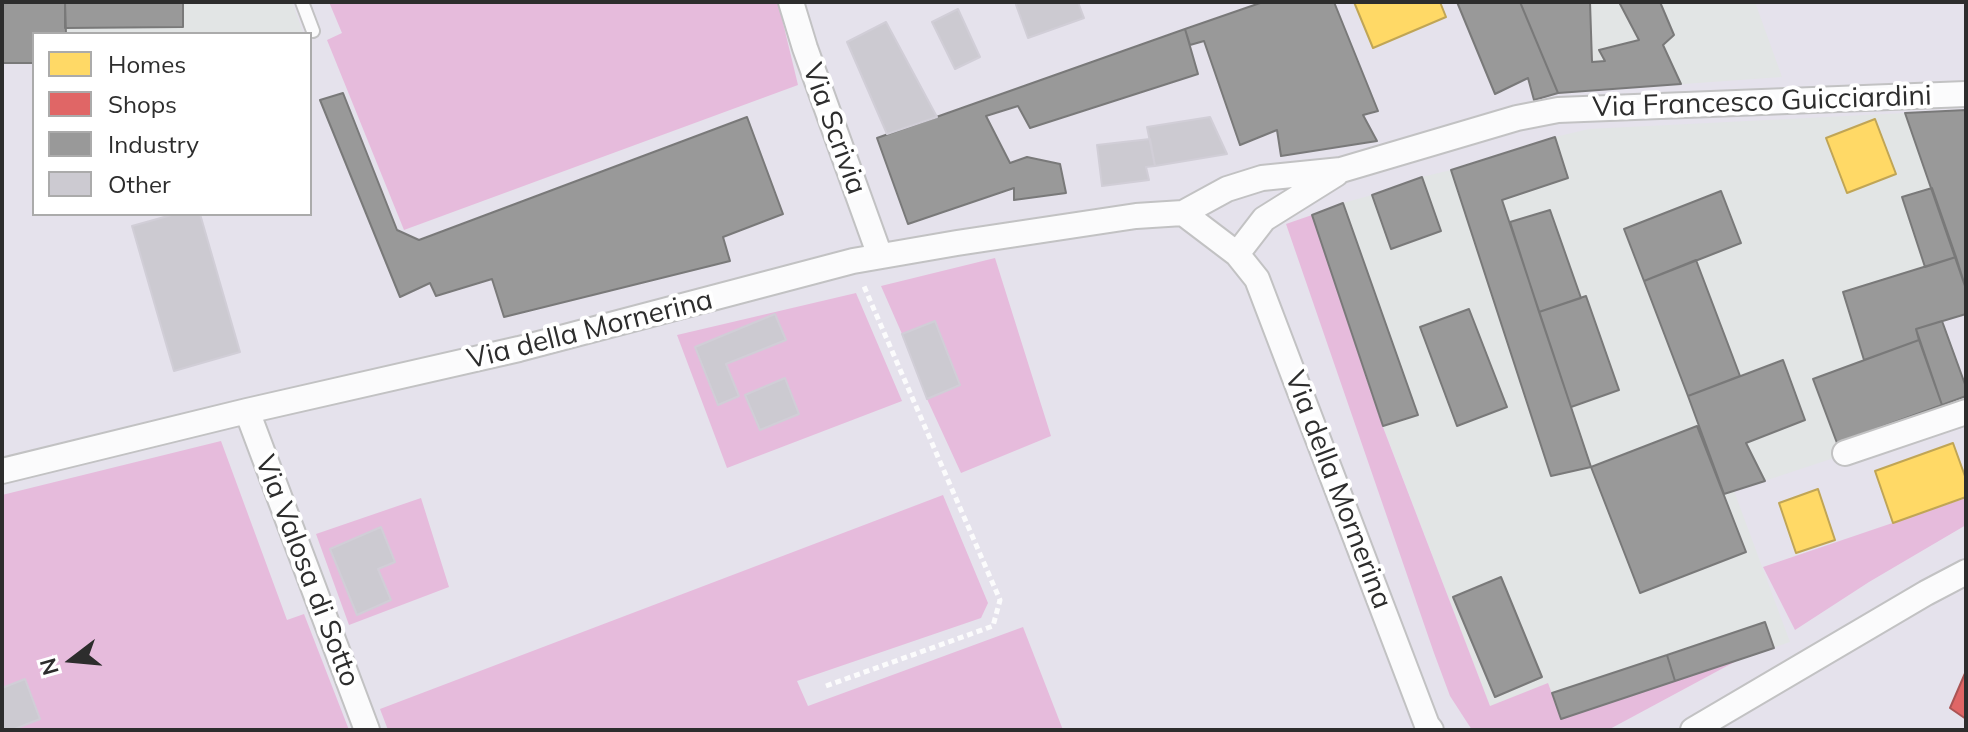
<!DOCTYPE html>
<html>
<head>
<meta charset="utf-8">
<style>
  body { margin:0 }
  #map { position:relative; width:1968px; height:732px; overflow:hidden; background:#e5e2ec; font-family:Mulish,sans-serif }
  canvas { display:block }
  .frame { position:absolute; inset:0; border:4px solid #2d2d2d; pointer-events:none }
  .legend { position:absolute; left:32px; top:32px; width:280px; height:184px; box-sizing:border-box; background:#fff; border:2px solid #ababab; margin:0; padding:10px 14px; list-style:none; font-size:24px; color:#2d2d2d }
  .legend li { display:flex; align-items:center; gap:16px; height:40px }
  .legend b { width:40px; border:2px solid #ababab }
  .north { position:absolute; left:32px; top:620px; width:80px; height:80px; -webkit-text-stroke:6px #fff; paint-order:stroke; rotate:254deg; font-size:22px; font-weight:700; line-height:32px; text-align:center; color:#2d2d2d }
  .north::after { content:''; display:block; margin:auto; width:28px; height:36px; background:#2d2d2d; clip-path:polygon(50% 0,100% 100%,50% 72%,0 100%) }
</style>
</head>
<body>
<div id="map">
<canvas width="1968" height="732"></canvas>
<div class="frame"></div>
<ul class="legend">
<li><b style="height:22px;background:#ffd966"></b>Homes</li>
<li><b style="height:22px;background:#e06666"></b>Shops</li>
<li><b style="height:22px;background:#999"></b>Industry</li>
<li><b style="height:22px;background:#cccad1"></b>Other</li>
</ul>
<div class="north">N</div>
</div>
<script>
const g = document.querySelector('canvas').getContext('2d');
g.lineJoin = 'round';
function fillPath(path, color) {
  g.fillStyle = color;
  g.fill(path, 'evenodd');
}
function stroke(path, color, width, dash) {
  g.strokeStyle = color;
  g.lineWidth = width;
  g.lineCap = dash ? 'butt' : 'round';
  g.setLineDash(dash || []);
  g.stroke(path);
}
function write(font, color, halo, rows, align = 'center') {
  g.font = font + ' Mulish,sans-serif';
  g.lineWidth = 8;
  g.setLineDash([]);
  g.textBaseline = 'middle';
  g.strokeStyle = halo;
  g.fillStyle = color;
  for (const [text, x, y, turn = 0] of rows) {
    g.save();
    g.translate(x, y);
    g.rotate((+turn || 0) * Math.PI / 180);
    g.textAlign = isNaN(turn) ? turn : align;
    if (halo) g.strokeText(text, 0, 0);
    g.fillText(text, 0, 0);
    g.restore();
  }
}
fillPath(new Path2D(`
  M2,2h290l11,30 -39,2h-230v29h-32z
  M1520,2h235l27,75 -224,16z
  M1966,110v204l-24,7 24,66v9l-128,47 2,13 -106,35 56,151 -229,77 -71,-13 -107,-280 -71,-211 31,-12 29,-8 50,-18 29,-7 104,-33 34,-8z`), '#e2e5e5');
fillPath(new Path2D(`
  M329,2h449l20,83 -394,145 -77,-190 15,-7z
  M1312,215l69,207 109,284 58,-23 13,35 179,-59 -132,71h-136l-22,-34 -16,-43 -148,-429z
  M995,258l56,178 -90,37 -34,-74 33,-14 -25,-63 -33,12 -21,-48z
  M856,293l46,108 -175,67 -50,-133z
  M221,441l66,179 17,-6 45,116h-347v-235z
  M943,495l45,108 -7,15 -184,63 11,25 215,-79 40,103h-675l-8,-21z
  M421,498l28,89 -100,38 -33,-91z
  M1966,498v27l-97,57 -74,48 -32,-63z`), '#e6bbdc');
const homes = new Path2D(`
  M1354,2h86l6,15 -73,31z
  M1875,119l21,55 -49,19 -21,-55z
  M1953,443l13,36v18l-73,26 -18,-52z
  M1818,489l17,51 -39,13 -17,-50z`);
fillPath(homes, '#ffd966');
stroke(homes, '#c0a555', 2);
const shops = new Path2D(`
  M1966,671v48l-16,-11z`);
fillPath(shops, '#e06666');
stroke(shops, '#a55', 2);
const industry = new Path2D(`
  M2,2h63l1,32h-32v29h-32z
  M65,2h118v25l-118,1z
  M1263,2h71l44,109 -15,4 14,26 -96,15 -4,-26 -37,15 -36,-104 -14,4 -5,-16z
  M1457,2h63l38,91 -24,7 -6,-22 -33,16z
  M1520,2h70l2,60 13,-1 -6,-11 40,-10 -20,-38h41l14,33 -11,10 18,39 -123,9z
  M1185,29l13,45 -168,54 -12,-22 -32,10 24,47 17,-6 33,7 6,29 -52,7v-12l-106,36 -31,-86z
  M343,93l54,137 22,10 328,-123 36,97 -60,23 7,24 -226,56 -12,-38 -56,17 -6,-13 -30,14 -80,-197z
  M1966,110v179l-61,-176z
  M1555,137l13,41 -66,22 89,267 -40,9 -100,-306z
  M1422,177l19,54 -50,18 -19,-54z
  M1932,188l24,69 -31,10 -23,-70z
  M1721,191l20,52 -97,38 -20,-52z
  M1343,203l75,212 -35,11 -71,-211z
  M1550,210l31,88 -42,14 -29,-90z
  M1956,257l10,32v25l-50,15 3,11 -55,20 -21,-68z
  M1696,260l44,116 -52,20 -44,-115z
  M1586,296l33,94 -48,17 -32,-95z
  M1469,309l38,98 -50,19 -37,-99z
  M1942,321l24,66v9l-24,9 -26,-76z
  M1919,340l23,65 -105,38 -24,-64z
  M1783,360l22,60 -59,23 19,38 -41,13 -36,-98z
  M1697,426l49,126 -106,41 -49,-126z
  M1501,577l41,100 -47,20 -42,-100z
  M1765,622l9,26 -99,33 -8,-26z
  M1667,655l8,26 -114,38 -9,-26z`);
fillPath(industry, '#999');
stroke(industry, '#797979', 2);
const building = new Path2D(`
  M1015,2h63l6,16 -56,20z
  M958,9l22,48 -25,12 -23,-47z
  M886,22l51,95 -50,17 -40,-92z
  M1210,117l17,37 -72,12 -8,-39z
  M1150,139l5,27 -9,1 3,13 -47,6 -5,-41z
  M175,214h25l40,138 -66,19 -42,-145z
  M775,314l11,26 -60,24 13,32 -21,9 -23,-58z
  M935,321l25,64 -33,14 -25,-65z
  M785,378l14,36 -39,16 -15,-35z
  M381,527l14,35 -17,7 13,31 -34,15 -27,-66z
  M25,679l15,40 -28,11h-10v-42z`);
fillPath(building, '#cccad1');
stroke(building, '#d1ced7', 2);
const service = new Path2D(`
  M302,2l11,29`);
const minor = new Path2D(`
  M791,2l14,46 75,208
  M1183,213l44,-24 35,-11 79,-8 176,-52 41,-8 408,-16
  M1237,254l27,-35 72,-45
  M247,411l120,319
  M1845,453l121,-41
  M2,471l245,-60 272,-62 334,-88 104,-18 179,-27 47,-3 54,41 20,25 170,446 4,5
  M1693,730l233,-137 40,-21`);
stroke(service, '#c2c2c3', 16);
stroke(minor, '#c2c2c3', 28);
stroke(new Path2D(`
  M826,686l167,-60 7,-26 -137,-316`), '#fbfbfc', 5, [6, 4]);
stroke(service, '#fbfbfc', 12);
stroke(minor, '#fbfbfc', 24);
write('28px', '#2d2d2d', '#fff', [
  ["Via Francesco Guicciardini",1762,102,-2],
  ["Via Scrivia",834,129,70],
  ["Via della Mornerina",590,330,-14],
  ["Via della Mornerina",1338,490,69],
  ["Via Valosa di Sotto",307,571,69]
]);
</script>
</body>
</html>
